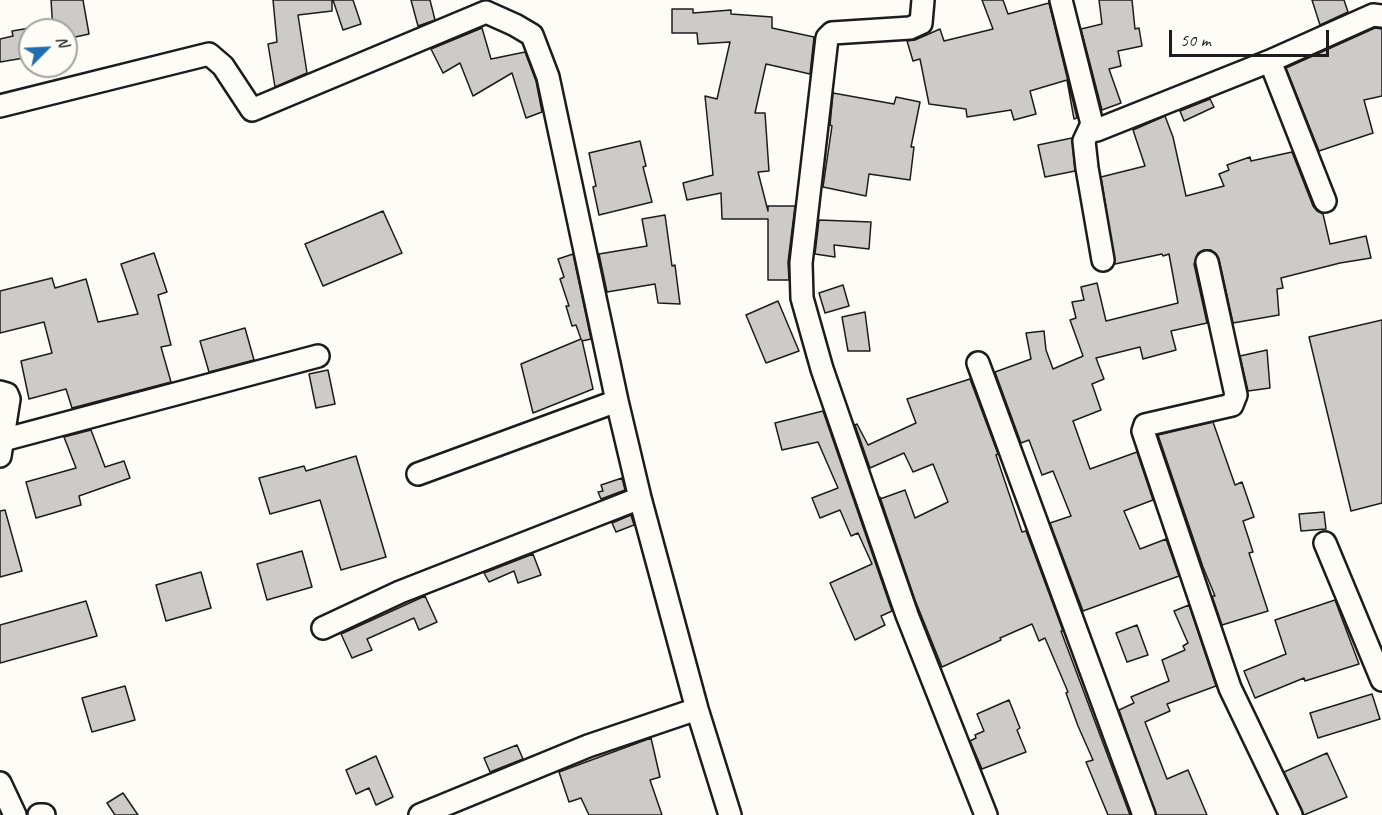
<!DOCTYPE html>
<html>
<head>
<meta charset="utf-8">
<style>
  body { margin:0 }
  #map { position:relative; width:1382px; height:815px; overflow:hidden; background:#fdfcf7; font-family:Caveat,sans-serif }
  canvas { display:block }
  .north { position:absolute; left:18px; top:18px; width:60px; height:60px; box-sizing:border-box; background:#fdfcf7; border:2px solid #a3a29f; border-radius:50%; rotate:66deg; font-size:16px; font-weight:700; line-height:24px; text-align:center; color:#1c1c1c }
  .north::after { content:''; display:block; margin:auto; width:21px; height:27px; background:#1f6fb2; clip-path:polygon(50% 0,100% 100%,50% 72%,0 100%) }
  .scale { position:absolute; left:1169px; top:30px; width:160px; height:27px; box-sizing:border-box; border:3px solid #1c1c1c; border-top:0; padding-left:8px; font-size:18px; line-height:21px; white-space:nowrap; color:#1c1c1c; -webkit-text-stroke:4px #fdfcf7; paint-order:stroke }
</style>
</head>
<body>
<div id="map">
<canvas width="1382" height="815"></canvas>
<div class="north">N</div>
<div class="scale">50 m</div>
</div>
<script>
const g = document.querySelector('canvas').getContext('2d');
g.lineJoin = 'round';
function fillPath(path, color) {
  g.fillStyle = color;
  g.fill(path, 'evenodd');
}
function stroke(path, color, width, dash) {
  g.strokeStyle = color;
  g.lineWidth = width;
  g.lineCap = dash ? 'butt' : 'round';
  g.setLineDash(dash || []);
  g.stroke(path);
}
const building = new Path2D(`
  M51,0h32l6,34 -23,5v-9h-13z
  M273,0h59v11l-34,4 9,58 -32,14 -7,-43 9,-2z
  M333,0h20l8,24 -18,6z
  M411,0h19l5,20 -17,6z
  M982,0h21l5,14 41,-11 28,115 -3,1 -7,-39 -37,11 6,23 -22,6 -3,-10 -44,7 -1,-8 -37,-5 -9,-45 -7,2 -6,-20 8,-1 25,-11 4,12 49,-12z
  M1099,0h33l3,29 4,-1 3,18 -24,5 3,15 -12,3 12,34 -19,7 -21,-81 21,-5z
  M1312,0h32l4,12 -28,13z
  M672,9h21v4l38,-3v4l41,3v11l42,9 -4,37 -44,-10 -11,49h10l4,58 -11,1 10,39v-5h27l-7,56 1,18h-21v-61h-46l-1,-26 -34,7 -4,-17 30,-8 -8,-79 12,3 13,-57 -32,2 -1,-11h-25z
  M30,28v29l-30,5v-23l13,-3 -1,-5z
  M482,28l9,31 34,-7 11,29 6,31 -16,6 -14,-45 -39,23 -13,-33 -17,10 -12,-24z
  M1375,28l7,1v67l-18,4 9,33 -54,18 -33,-83z
  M833,93l61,11 2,-7 24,5 -9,45h3l-4,33 -41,-6 -3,22 -43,-9 9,-61 -2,-1z
  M1210,99l4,8 -30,14 -4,-10z
  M1165,116l8,21 13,59 38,-10 -5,-12 10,-4 -2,-5 23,-8 1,4 41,-9 21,54 4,5 6,3 7,30 36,-8 5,22 -31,5 -59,15 2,10 -6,1 2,26 -46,8 -14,-64 -8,-9h-7l-6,3 -4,11 13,59 -36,8 5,19 -33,9 -3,-12 -44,11 8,21 -12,5 9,26 -28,11 17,48 47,-17 16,48 -29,11 16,38 26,-10 13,37 -96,35 -33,-88 21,-7 -18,-45 -11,4 -13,-35 -8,3 -26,-71 36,-13 -5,-26 18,-2 2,19 7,19 30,-13 -13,-36 6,-2 -4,-16 12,-2 -3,-13 16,-4 9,38 72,-18 -9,-49 -6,2 -1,-2 -47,10 -14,-87 44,-11 -12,-36z
  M1072,138l3,33 -30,6 -7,-32z
  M640,141l6,25 -3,1 9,35 -53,13 -6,-28 3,-1 -7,-33z
  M383,211l19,42 -79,33 -18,-42z
  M665,215l7,51 3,-1 5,39 -22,-1 -3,-19 -48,8 -8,-38 48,-8 -5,-27z
  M819,220l52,2 -2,27 -35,-4 1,12 -20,-3z
  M154,253l13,39 -9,3 13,50 -10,2 10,35 -99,26 -6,-19 -37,10 -8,-38 31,-8 -8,-31 -44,11v-42l52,-13 3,10 31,-9 12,43 40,-8 -17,-50z
  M573,254l18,85 -9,2v-1l11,49 -60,24 -12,-49 60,-25 -5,-14 -4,1 -6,-20h3l-9,-27 4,-2 -6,-18z
  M843,285l6,21 -24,7 -6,-20z
  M778,301l21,50 -33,12 -20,-48z
  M865,312l5,39h-22l-6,-34z
  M1382,320v183l-31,8 -42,-174z
  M245,328l9,32 -45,12 -9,-31z
  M1267,350l3,38 -22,3 -8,-35z
  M328,370l7,34 -19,4 -7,-34z
  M970,379l28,75 -2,1 26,77 4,-1 37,100h-2l69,184h-22l-22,-53 7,-2 -15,-34 -12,-33 2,-1 -23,-54 -6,3 -7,-17 -32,14 1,2 -59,27 -27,-67 -35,-103v2l25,-9 10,28 33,-16 -15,-38 -20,8 -9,-19 -34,15 -15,-43 2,-1 11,21 48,-22 -9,-24z
  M823,411l69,200 -11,5 4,9 -30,15 -25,-57 42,-19 -14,-31 -7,3 -11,-26 -20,8 -8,-20 26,-10 -20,-46 -36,8 -7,-27z
  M1213,422l22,63 7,-3 12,35 -11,4 10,31 -4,1 19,58 -46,14 -10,-29h3l-12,-29 -45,-132z
  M91,430l14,37 19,-6 6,17 -51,18 2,9 -45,13 -10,-36 50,-14 -12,-31z
  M356,456l30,101 -45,13 -21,-70 -50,14 -11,-36 45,-12 2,5z
  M622,478l3,12 -24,9 -3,-7 5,-1 -2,-6z
  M5,510l17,61 -22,6v-66z
  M1324,512l2,17 -25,2 -2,-17z
  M631,515l3,10 -18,7 -4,-9z
  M302,551l10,36 -45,13 -10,-36z
  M533,554l8,21 -23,8 -4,-12 -25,11 -5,-9z
  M201,572l10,36 -45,13 -10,-36z
  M425,596l12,26 -18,8 -5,-12 -47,21 5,11 -20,8 -11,-24z
  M1335,600l24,64 -54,17 -1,-3 -49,20 -11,-27 42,-17 -11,-34z
  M86,601l11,35 -97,27v-38z
  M1189,605l27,81 -49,18 3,7 -25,11 22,57 21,-9 19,45h-51l-37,-105 15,-7 -3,-6 38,-16 -7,-21 23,-10 -2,-4 5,-3 -14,-32z
  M1137,625l11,30 -21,7 -11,-29z
  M125,686l10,34 -43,12 -10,-34z
  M1372,694l8,25 -62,19 -8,-25z
  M1009,700l11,28 -3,2 9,22 -44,17 -12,-28 6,-3 -1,-3 9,-4 -7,-17z
  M651,738l9,39 -10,3 12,35h-73l-8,-17 -12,4 -10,-30z
  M517,745l6,14 -33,13 -6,-14z
  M1327,753l20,44 -43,18 -20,-43z
  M376,756l17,41 -17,8 -7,-17 -13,6 -10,-24z
  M123,793l15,22h-23l-8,-12z`);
fillPath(building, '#cccbc8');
stroke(building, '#1c1c1c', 1.5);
const minor = new Path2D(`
  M923,0l-2,23 -11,5 -78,5 -5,5 -26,225 1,35 20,71 85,246 79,200
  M1061,0l31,124 5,6 173,-69 103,-46 9,1
  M1270,61l55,140
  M0,106l209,-52 14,12 29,44 234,-98 29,13 17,10 16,42 69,324 23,97 57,211 33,106
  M1092,124l-8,17 3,27 16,92
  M1207,262l29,133 -4,10 -87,20 -2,6 87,257 61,127
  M978,363l166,452
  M0,392l7,2 2,5 -9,57
  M3,440l315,-84
  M418,474l199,-73
  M1325,543l57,137
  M323,628l77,-36 240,-94
  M0,783l15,32
  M39,815h5
  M420,815l168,-69 109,-37`);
stroke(minor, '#1c1c1c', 26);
stroke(minor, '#fdfcf7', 21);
</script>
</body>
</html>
